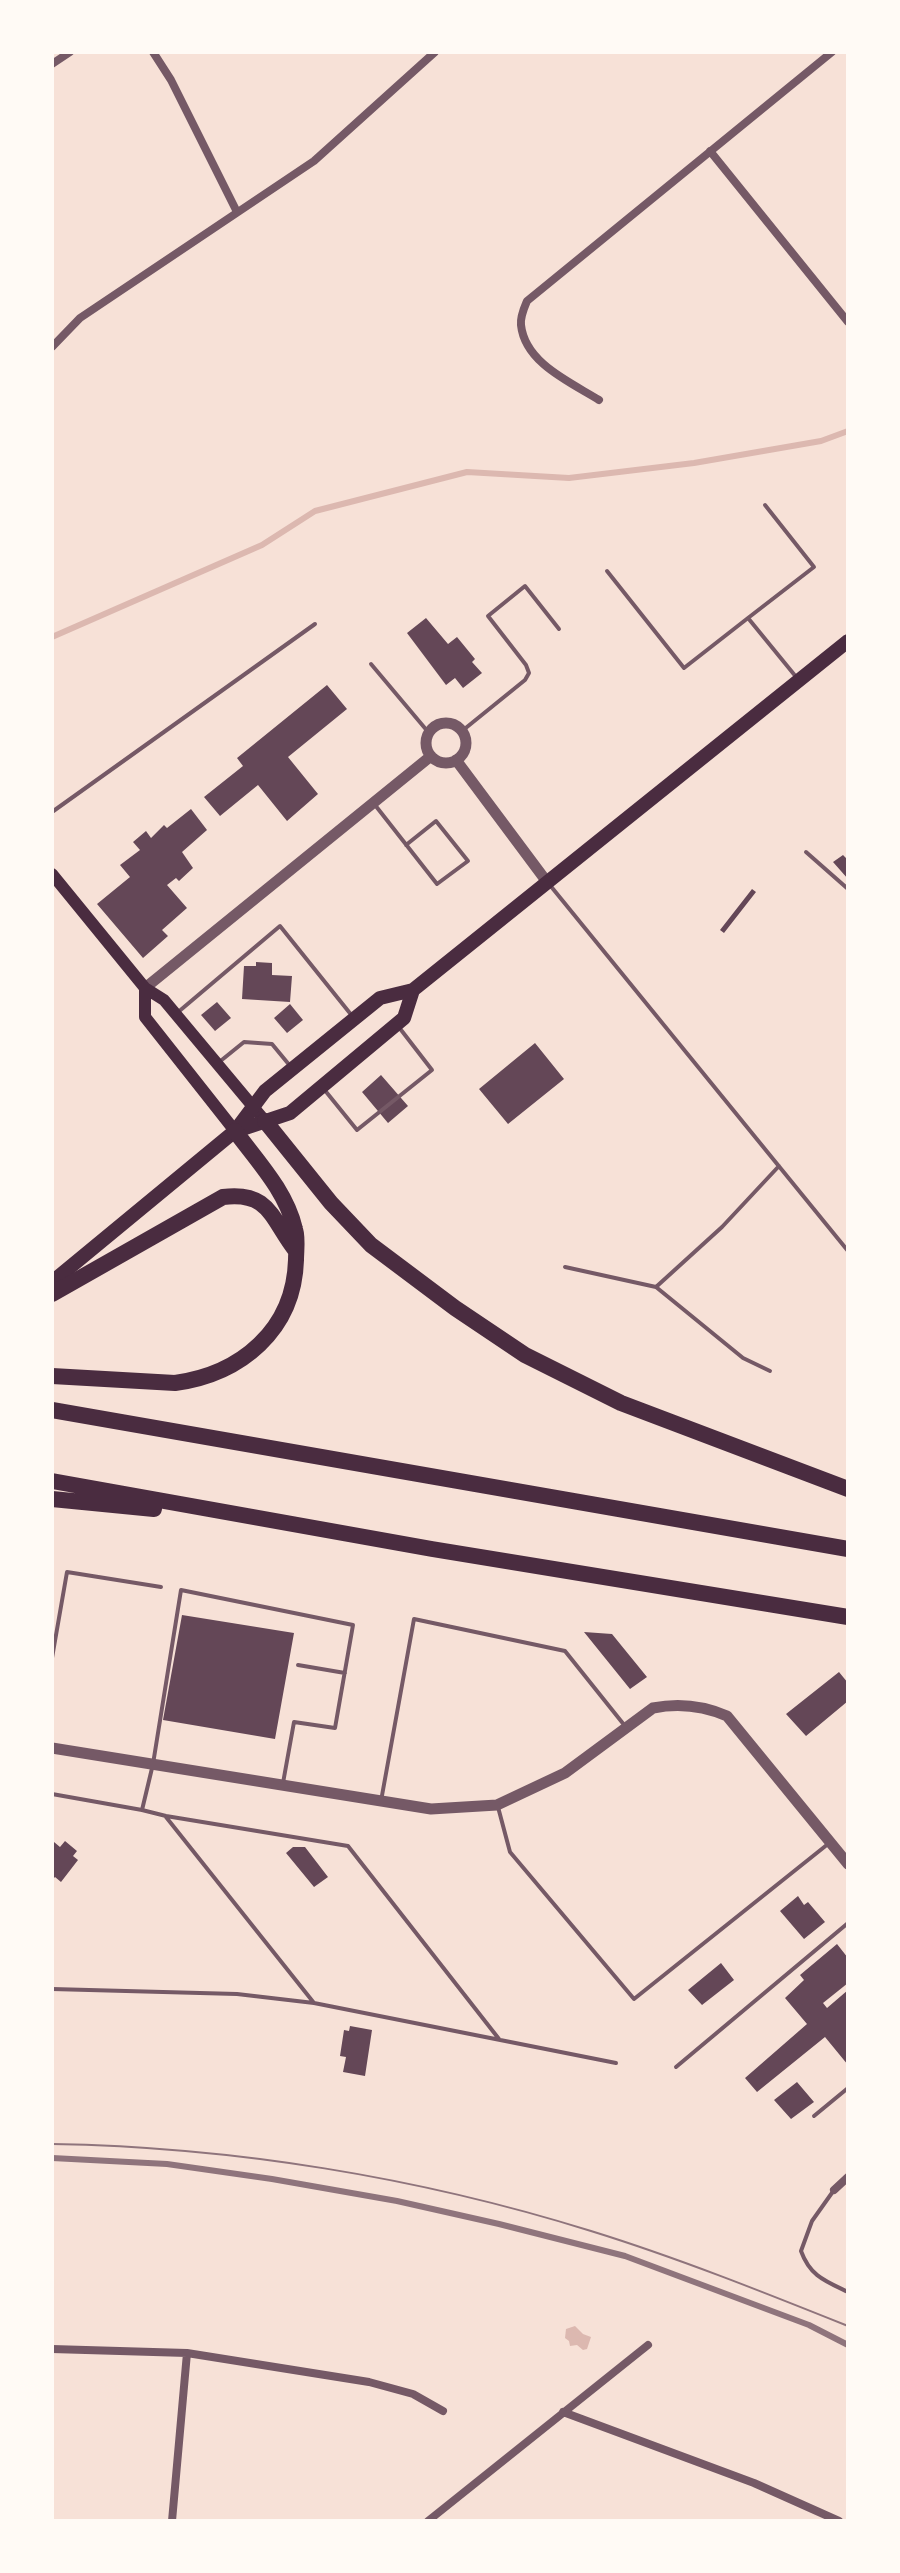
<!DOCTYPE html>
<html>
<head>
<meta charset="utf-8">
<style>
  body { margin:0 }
  #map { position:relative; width:900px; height:2573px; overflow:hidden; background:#f7e1d7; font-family:"Fira Sans Condensed",sans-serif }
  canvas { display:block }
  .frame { position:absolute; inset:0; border:54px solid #fffaf5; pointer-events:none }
</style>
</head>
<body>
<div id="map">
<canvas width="900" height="2573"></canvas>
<div class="frame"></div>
</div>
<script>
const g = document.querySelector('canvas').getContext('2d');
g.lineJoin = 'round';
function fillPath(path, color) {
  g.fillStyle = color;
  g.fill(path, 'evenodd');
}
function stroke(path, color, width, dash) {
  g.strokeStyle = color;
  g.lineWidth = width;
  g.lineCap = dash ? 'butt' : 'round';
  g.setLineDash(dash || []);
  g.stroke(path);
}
fillPath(new Path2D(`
  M575,2326l8,8 8,3 -4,12 -4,1 -6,-5 -7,1 -1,-5 -4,-3 1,-9z`), '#dcb8b0');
stroke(new Path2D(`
  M52,637l210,-92 53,-34 152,-39 102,6 125,-15 127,-22 27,-10`), '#dcb8b0', 6);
fillPath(new Path2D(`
  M426,618l22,26 9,-7 18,22 -3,3 10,11 -19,15 -8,-10 -9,7 -39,-52z
  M327,685l20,24 -59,48 30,37 -31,27 -29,-36 -38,31 -16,-19 39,-31 -6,-8z
  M191,809l16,21 -25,22 11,16 -14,13 -3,-3 -9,7 20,23 -25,22 6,6 -25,22 -46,-54 33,-27 -10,-12 20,-15 -7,-8 13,-11 5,7 13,-13 3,3z
  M843,855l5,5v19l-15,-17z
  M752,889l4,3 -32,41 -4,-3z
  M256,962l16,1v12l20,1 -2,26 -48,-3 2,-33h12z
  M217,1002l14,16 -16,13 -14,-16z
  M290,1004l13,16 -16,13 -13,-15z
  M535,1043l29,36 -56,45 -29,-35z
  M381,1075l27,31 -20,17 -26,-31z
  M182,1615l112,18 -19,106 -112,-19z
  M584,1632l28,2 35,43 -17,12z
  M839,1672l9,11v18l-42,35 -20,-22z
  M65,1841l12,10 -4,5 5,4 -17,22 -6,-5 -3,3v-35l2,-3 6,5z
  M293,1847h12l23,30 -14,10 -28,-34z
  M798,1896l6,9 4,-3 17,20 -21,17 -24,-28z
  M837,1944l11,14v25l-25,20 4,5 21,-18v75l-23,-28 -68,55 -12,-14 62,-54 -22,-26 19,-18 -4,-5z
  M721,1963l13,17 -32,25 -14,-15z
  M350,2026l22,4 -7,46 -22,-4 3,-15 -6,-1 4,-26 5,1z
  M797,2082l17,20 -23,17 -17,-19z`), '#644757');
stroke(new Path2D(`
  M765,505l49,62 -66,51 49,60
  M607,571l77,97 64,-50
  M371,664l58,69
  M462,731l63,-51 4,-7 -3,-8 -38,-49 37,-30 34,43
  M375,805l62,79 31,-23 -32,-40 -30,24
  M52,812l263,-188
  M806,852l42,37
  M549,884l299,367
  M52,943v2
  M177,1013l103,-87 73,91
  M218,1063l26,-21 28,2 19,23
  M323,1088l34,42 75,-60 -34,-44
  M565,1267l91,20
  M770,1371l-27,-13 -87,-71 66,-60 57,-61
  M52,1658l15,-86 94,15
  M298,1665l47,8
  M52,1794l90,16 24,6 182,30 151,193
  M381,1801l33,-182 151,32 60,75
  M498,1807l12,45 124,147 194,-155
  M142,1810l11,-46 28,-174 172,35 -18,103 -41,-6 -11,61
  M166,1817l148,186
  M52,1989l185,5 77,9 302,60
  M676,2067l172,-144
  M814,2116l34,-28
  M834,2190l-22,31 -11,30c9,25 24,30 47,41`), '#755966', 4);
stroke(new Path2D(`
  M153,52l18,28 66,132
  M52,64l18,-12
  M710,151l138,171
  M52,347l28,-29 234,-157 121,-109
  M599,400c-29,-18 -74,-37 -78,-75 -1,-8 3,-17 6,-24l305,-249
  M834,2190l14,-13
  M52,2349l135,4 182,29 44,12 30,17
  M563,2412l191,71 85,38
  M172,2521l15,-168
  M428,2521l220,-176`), '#755966', 8);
stroke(new Path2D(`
  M426 743a20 20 0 1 1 40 0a20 20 0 1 1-40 0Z
  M456,760l91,122
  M145,988l286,-232
  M52,1748l379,61 66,-4 68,-32 88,-65c25,-5 51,-2 74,8l121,148`), '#755966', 11);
stroke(new Path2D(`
  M52,874l93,114 19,12 101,121
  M145,988v29l90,114`), '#4a2c40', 12);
stroke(new Path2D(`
  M236,1131l54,-18 114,-95 9,-28
  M52,1282l183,-151 30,-40 115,-93 33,-8 435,-349`), '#4a2c40', 14);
stroke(new Path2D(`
  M265,1121l66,82 40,42 84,63 70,47 96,48 227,86
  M52,1294l171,-97c47,-6 48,22 73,54
  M52,1376l123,7c66,-9 119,-53 121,-123 0,-10 2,-21 -1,-31 -9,-38 -37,-67 -60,-98
  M52,1410l796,139
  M52,1481l380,68 416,68
  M52,1499l102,10`), '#4a2c40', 16);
stroke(new Path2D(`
  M52,2144c181,3 366,33 539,87 87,27 172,61 257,95`), '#8f747c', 2);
stroke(new Path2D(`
  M52,2158l115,6 105,15 125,22 102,23 126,32 184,69 39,20`), '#8f747c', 6);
</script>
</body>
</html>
